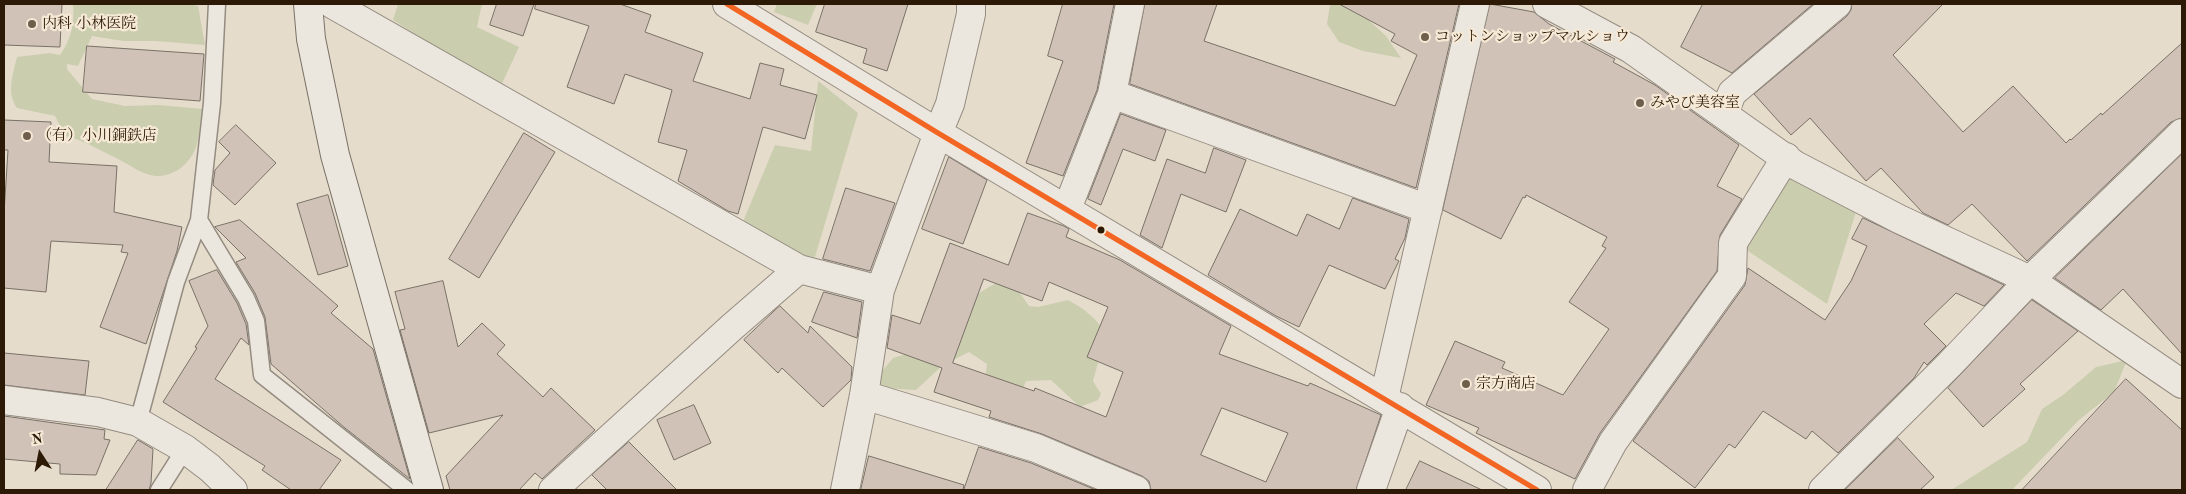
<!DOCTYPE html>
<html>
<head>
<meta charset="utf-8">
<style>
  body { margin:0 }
  #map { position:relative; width:2186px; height:494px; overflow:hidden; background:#e6dccc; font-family:"Old Standard TT",serif }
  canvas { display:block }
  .frame { position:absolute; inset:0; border:5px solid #2d1a06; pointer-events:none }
  .north { position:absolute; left:15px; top:429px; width:50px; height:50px; -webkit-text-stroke:4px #f6ead7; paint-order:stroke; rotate:349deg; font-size:14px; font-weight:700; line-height:20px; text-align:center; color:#2d1a06 }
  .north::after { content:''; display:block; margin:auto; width:18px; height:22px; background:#2d1a06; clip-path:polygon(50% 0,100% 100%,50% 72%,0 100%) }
</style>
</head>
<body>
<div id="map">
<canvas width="2186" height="494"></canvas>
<div class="frame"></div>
<div class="north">N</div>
</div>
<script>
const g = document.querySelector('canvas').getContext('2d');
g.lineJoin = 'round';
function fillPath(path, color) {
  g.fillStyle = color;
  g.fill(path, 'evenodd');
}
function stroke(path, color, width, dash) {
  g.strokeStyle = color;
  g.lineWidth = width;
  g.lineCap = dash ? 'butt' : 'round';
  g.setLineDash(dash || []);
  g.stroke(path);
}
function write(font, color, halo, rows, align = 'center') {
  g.font = font + ' "Old Standard TT","Noto Serif JP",serif';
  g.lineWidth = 4.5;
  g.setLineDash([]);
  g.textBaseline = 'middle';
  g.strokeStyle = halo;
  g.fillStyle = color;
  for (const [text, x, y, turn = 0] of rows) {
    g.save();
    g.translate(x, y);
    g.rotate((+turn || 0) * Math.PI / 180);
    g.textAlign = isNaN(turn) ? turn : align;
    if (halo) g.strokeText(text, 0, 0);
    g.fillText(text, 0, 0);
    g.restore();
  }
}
fillPath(new Path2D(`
  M73,4h116l9,2 7,39 -50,-4h-32l-31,-5 -14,30 -11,-2v5l25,30 33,7 34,-1 44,4c-3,13 -3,27 -7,38 -6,17 -22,30 -41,29 -15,-2 -28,-13 -41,-19 -16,-8 -31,-17 -49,-21l-10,-20 -38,-8c-11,-15 -4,-34 0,-51l33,-4 10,2c11,-15 15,-33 13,-51z
  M398,4h84l-5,23 42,20 -19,41 -107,-68z
  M777,4h40l-9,21 -34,-13z
  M1330,4h21l35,32 15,22 -38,-7 -24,-9 -12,-18z
  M818,81l40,32 -43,144 -17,-2 -56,-31 33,-79 36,6z
  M1787,173l69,39 -29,92 -82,-55z
  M1013,283l16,23 9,1 30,-7c17,9 28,18 38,34l-13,47 8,13 -3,6 -18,7 -29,-27 -25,1 -10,25 -32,-15 3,-27 -18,-12 -26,13 -27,25 -33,-2 -5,-4v-8l15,-18 20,-6 56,-53 25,-15z
  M2127,360l-13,32 -35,28 -67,70h-61l76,-48 15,-33 21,-14 33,-28z`), '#caceaf');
const building = new Path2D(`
  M4,4h58l-2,43 -56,-2z
  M497,4h37l-11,32 -33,-11z
  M536,4h84l31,11 -6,17 58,21 -10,28 57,18 10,-36 24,6 -4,16 37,10 -12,44 -42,-12 -25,87 -10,-3 -50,-30 9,-31 -29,-8 14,-52 -47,-16 -11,30 -47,-17 22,-61 -54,-17z
  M825,4h83l-21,67 -24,-8 4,-14 -51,-17z
  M1063,4h51l-17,86 -34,86 -37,-13 37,-102 -15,-5z
  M1145,4h72l-13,37 191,65 22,-51 -26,-14 4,-7 -56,-30h120l-43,184 -286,-104z
  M1490,4l44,8 15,12 66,35 -2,3 42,23 84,60 -22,41 25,13 -22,36 -3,36 -117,162 -25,46 -99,-46 3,-5 -53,-23 29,-64 50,21 -3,6 61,27 46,-66 -40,-27 37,-54 -4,-2 5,-9 -81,-42 -1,3 -2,-1 -22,42 -58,-29z
  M1703,4h110l-81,69 -51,-26z
  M1852,4h91l-50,51 70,77 50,-46 53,57 4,-4 1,1 30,-27 1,2 80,-72v75l-11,4 -144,139 -55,-57 -24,21 -25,-12 -42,-45 -15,13 -56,-63 -19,17 -37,-41 93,-78 4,-6z
  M87,46l117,8 -4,47 -117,-9z
  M1121,114l45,16 -11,31 -32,-12 -22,56 -13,-6z
  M4,120l47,2 -2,40 68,4 -3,46 68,15 -5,24 -31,93 -46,-17 28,-74 -7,-1 2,-7 -72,-4 -5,51 -42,-4v-75l4,-63h-4z
  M236,125l40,38 -41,42 -22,-20 2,-15 15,-17 -11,-11z
  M524,133l31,19 -76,126 -30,-19z
  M1214,148l32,12 -20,52 -45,-18 -19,54 -22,-13 27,-76 38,14z
  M2182,154v200l-59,-65 -22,21 -46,-32z
  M949,157l38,23 -24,64 -41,-15z
  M846,188l49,15 -25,68 -47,-12z
  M328,195l20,71 -30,9 -21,-71z
  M1353,198l56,21 -4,19 -10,21 4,2 -14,28 -56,-24 -30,62 -23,-11 -68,-41 32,-66 57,27 10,-22 32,15z
  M1028,213l36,13 5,3 -3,8 54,23 111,66 -12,28 89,32 2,-3 71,32 -25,75h-205l-2,-9 -7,-5 -100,-42 -53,-17 2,-6 -57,-19 8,-24 -55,-20 5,-33 28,9 30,-81 58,22zM984,279l58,22 7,-19 59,25 -21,50 36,15 -17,45 -71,-29 -1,3 -81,-28zM1222,408l66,25 -22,49 -65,-27z
  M1863,218l141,67 -20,21 -28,-13 -32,31 22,22 -19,19 -3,-3 -10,16 -76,75 -26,-22 -6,8 -43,-28 -28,37 -6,-4 -34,44 -62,-47 112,-156 3,-17 77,52 26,-39 16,-35 -15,-7z
  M240,220l98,86 -7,7 42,36 37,130 -65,-51 -74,-64 -6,-47 -10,-24 -19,-31 10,-4 -31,-31z
  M217,270l20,33 9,21 3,21 -8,-7 -26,41 126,81 -22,30h-28l-29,-20 3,-4 -102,-64 34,-54 -2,-1 13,-21 -19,-45z
  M443,281l15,66 24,-24 23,22 -8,9 46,43 8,-9 44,42 -53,49 -7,-6 -16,17h-69l-4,-14 57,-61 -74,18 -29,-103 5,-1 -10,-37z
  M824,292l38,10 -5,36 -45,-16z
  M2032,300l46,31 -58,53 5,5 -42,38 -35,-39z
  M780,306l28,27 2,-7 42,41 -1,13 -28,27 -41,-39 -4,5 -34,-33z
  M4,353l85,8 -4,34 -81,-10z
  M2126,379l56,51v60h-160z
  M694,405l17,38 -37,17 -17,-40z
  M4,416l101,14 -1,9 6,1 -14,35 -36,-1v-10l-56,-5z
  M1898,438l36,39 -14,13h-75z
  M138,440l15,9 -2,34 -2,7h-43z
  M629,442l48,48h-70l-15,-15z
  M979,447l52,16 65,27h-132z
  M869,456l95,29 -1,5h-102z
  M1420,461l62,29h-76z`);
fillPath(building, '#d1c2b8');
stroke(building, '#797166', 1);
const lane = new Path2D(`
  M199,220l47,78 10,23 6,54 145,115
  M138,422l38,-140 23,-62 13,-117 5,-99
  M159,490l26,-41`);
const street = new Path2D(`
  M332,4l467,265
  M727,4l211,129 599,357
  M1547,4l84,45 164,116 104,54 131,61 152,104
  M1112,94l316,115
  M1724,114l8,-21 105,-89
  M1067,209l45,-115 18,-90
  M864,395l172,53 100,42
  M1384,398l91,-394
  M4,400l94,12 40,10 47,27 25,19 23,22
  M553,490l179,-163 67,-58 81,21
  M845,490l19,-95 16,-105 58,-157 12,-29 21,-90v-10
  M1371,490l29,-83
  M1587,490l26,-48 119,-166 1,-33 53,-86
  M1823,490l126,-125 81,-85 152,-147`);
const secondary = new Path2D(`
  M308,4l3,35 24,116 94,335`);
stroke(lane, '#948c80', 19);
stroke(street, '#948c80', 30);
stroke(secondary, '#797166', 30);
stroke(lane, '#ebe6de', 16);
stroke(street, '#ebe6de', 28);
stroke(secondary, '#ebe6de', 28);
stroke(new Path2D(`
  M727,4l211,129 599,357`), '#f26522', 5);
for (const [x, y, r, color] of [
  [32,24,5,"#6e5e4b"],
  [1425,37,5,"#6e5e4b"],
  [1640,103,5,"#6e5e4b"],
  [27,136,5,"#6e5e4b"],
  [1101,230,4.5,"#2d1a06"],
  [1466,384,5,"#6e5e4b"]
]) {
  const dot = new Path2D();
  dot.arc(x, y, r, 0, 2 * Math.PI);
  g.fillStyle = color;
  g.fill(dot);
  stroke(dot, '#f6ead7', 2);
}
write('15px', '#2d1a06', '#f6ead7', [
  ["内科 小林医院",42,24],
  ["コットンショップマルショウ",1435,37],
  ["みやび美容室",1650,103],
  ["（有）小川銅鉄店",37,136],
  ["宗方商店",1476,384]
], 'left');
</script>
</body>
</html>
